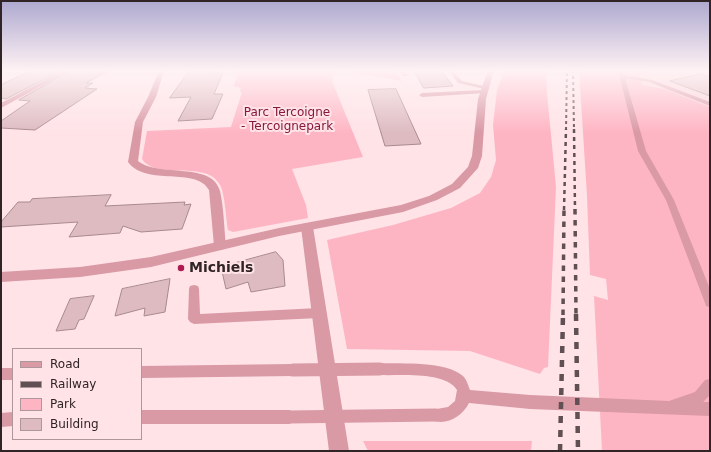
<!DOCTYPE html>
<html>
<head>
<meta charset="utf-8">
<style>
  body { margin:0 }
  #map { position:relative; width:711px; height:452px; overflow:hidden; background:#ffe3e7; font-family:"DejaVu Sans",sans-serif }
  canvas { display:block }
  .frame { position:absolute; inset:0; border:2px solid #312426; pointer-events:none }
  .legend { position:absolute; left:12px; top:348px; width:130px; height:92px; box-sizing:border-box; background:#ffe3e7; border:1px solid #ad979a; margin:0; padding:5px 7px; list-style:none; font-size:12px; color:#312426 }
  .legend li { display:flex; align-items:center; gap:8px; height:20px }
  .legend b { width:20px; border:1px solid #ad979a }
</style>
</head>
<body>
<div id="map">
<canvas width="711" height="452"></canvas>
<div class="frame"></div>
<ul class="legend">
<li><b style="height:5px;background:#d999a5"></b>Road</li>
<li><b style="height:5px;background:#615053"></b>Railway</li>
<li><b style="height:11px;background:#feb5c3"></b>Park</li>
<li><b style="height:11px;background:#ddbbc1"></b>Building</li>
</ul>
</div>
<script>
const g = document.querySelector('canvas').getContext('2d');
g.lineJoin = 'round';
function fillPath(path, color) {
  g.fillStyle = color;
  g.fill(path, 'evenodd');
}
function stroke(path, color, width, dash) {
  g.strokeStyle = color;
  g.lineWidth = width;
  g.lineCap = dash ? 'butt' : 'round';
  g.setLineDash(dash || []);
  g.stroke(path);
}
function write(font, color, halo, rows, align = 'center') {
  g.font = font + ' "DejaVu Sans",sans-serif';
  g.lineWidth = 4;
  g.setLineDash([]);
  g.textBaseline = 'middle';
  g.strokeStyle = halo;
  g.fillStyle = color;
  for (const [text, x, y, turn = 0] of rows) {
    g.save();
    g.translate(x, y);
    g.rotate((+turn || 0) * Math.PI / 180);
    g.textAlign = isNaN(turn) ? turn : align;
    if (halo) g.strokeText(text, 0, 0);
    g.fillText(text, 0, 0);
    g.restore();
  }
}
fillPath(new Path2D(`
  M658,70h52v37l-45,-18 -22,-4 -3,-11z`), '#f8d5db');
fillPath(new Path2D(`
  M239,70h156l7,11 -62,-11 -7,7 -1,4 31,76 -71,12 14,36 2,13 -75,14 -5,-2c-2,-11 -3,-36 -8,-45 -13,-26 -64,-4 -78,-26l5,-28 84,-4 11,-35h-2l1,-4 -7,-2z
  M504,70h42l1,23 9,94 -8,180 -4,1 -4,6 -70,-23 -123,-2 -20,-109 66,-15 58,-17 29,-15 11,-16 5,-17 -3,-35 4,-35z
  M579,70h79l-18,4 3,11 22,4 45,18v344h-108l-8,-155 14,4 -2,-21 -16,-4 -3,-79z
  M363,441h169l-1,10h-163z`), '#feb5c3');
const building = new Path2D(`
  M33,70h29l-56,29 -5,-1v-13z
  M72,70h38l-24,13h7l-8,5 12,1 -62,41 -34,-2v-7l29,-20 -11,-1z
  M190,70h27l-2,3h8l-9,21h9l-11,25 -34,2 13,-24 -21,1z
  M414,70h27l12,16 -29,2z
  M701,74l9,3v19l-40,-15z
  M396,89l25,55 -36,2 -17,-56z
  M111,195l-6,11 80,-4 -1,3 7,-1 -9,25 -41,3 -18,-6 -3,7 -51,4 9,-15 -77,5v-5l17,-20h12l2,-3z
  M276,252l7,8 2,26 -34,6 -3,-10 -22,7 -5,-22z
  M170,279l-5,33 -21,4 1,-8 -30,8 7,-27z
  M94,296l-10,23 -5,1 -4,9 -19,2 14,-32z`);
fillPath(building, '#ddbbc1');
stroke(building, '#a8898e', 1);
fillPath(new Path2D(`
  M162,70h4l-4,5h-4l-1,-1z
  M399,70h4l5,5 -1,1h-4z
  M448,70h4l10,11 26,6 -3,2 -27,-6z
  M618,70h4l2,5 28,5 58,22v4l-61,-24 -24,-4 21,73 28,49 36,89v18l-4,-1 -1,-3 -39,-103 -28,-49z
  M483,90l2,1v2l-63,4 -3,-2 3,-2z
  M194,285l4,1 1,3 1,25 119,-6 4,2 2,3 -2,3 -4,2 -125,6 -4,-2 -2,-3 1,-30 1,-3z
  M380,363c22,1 66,-2 83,13 4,4 5,9 7,14l60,5 139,6 26,-9 10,-12 5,-1v16l-7,7h7v14l-180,-7 -61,-6c-7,14 -23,23 -38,17l-2,-5 2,-5 17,-3 7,-6 2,-11c-12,-19 -57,-14 -77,-15l-4,-2 -2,-4 2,-4z
  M293,364l5,2 1,4 -1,4 -5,2 -152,2v-12z
  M1,368h12v12h-12z
  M141,410h148l5,2 2,5 -2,5 -5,2h-148z
  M13,412v14l-12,1v-14z`), '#d999a5');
fillPath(new Path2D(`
  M64,70h7l-70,38v-5z
  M158,73l5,1 -7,23 -13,25 -5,39c21,17 74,0 82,30 4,18 4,37 6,55l-2,3 -4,1 -4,-1 -2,-3 -5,-56c-13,-24 -62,-3 -81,-28l7,-40 13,-25z
  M307,223l4,1 2,3 36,224h-20l-28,-224 2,-3z`), '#d999a5');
fillPath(new Path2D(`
  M488,70h6l-8,29 -4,57 -4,12 -18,20 -23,12 -34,12 -124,24 -128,31 -71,10 -79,5v-10l79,-5 71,-10 128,-29 122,-23 28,-9 23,-12 16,-17 4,-11 6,-57z`), '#d999a5');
stroke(new Path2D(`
  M573,70l1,60
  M566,130l1,-60`), '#615053', 2, [3, 3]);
stroke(new Path2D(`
  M574,129l1,81
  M564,210l2,-81`), '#615053', 2.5, [4, 4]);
stroke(new Path2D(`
  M575,209l1,106
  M563,315l1,-106`), '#615053', 3.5, [5.5, 5.5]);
stroke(new Path2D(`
  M576,314l2,137
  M560,451l3,-137`), '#615053', 4.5, [7, 7]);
stroke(new Path2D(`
  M293,370l87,-1
  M289,417l147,-2`), '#d999a5', 13);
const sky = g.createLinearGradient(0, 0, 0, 133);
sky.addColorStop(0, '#ada8cf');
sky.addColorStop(0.53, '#fff2f4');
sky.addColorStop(1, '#fff2f400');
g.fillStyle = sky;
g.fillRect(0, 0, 711, 133);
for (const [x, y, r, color] of [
  [181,268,4,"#ad1c50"]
]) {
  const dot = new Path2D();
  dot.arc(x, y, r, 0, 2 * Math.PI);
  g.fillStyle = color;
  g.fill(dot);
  stroke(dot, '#ffe3e7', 1.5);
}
write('12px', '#86183e', '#ffe3e7', [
  ["Parc Tercoigne",287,113],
  ["- Tercoignepark",287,127]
]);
write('bold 14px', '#312426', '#ffe3e7', [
  ["Michiels",189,268]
], 'left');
</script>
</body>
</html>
